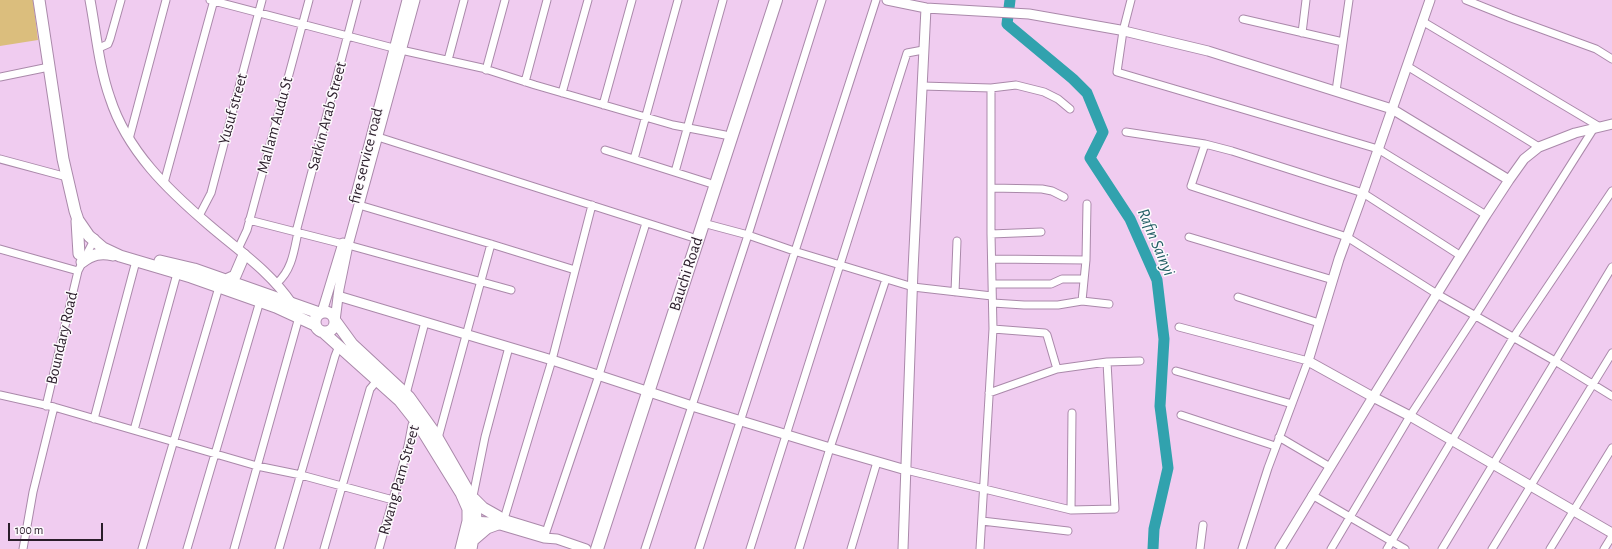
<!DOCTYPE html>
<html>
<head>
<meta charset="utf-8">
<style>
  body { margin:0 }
  #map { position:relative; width:1612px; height:549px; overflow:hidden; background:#f0ccf0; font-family:"Alegreya Sans",sans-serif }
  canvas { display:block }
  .scale { position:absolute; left:8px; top:523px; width:95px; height:18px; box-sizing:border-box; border:2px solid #2a1d2a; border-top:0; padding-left:5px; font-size:12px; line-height:14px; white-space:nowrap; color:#2a1d2a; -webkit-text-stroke:3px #fdfafd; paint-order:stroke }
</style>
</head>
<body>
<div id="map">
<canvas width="1612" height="549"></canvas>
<div class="scale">100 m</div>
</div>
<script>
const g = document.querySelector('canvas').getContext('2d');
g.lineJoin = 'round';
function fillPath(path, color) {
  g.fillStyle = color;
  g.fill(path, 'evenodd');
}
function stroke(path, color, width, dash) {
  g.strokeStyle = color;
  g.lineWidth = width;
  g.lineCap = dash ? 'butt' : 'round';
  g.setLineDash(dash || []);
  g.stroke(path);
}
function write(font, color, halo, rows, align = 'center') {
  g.font = font + ' "Alegreya Sans",sans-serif';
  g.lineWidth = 3;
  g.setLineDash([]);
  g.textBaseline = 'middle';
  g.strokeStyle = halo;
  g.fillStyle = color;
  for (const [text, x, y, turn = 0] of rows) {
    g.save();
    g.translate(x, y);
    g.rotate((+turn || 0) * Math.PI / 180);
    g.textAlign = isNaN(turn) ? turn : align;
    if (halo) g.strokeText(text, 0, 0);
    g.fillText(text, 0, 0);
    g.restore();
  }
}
fillPath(new Path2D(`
  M0,0h33l5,40 -38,6z`), '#dbbe7d');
stroke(new Path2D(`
  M1010,0l-3,24 66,55 14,14 16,39 -13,26 40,61 27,61 7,59 -4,67 8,62 -14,61 -1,20`), '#31a2ae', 11);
const minor = new Path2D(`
  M210,0l191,50 81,18 53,17 138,40 52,10
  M1131,0l-8,31 -6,41 261,77 108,66
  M1466,0l45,18 85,31 16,10
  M1243,19l100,23
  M1422,21l178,106
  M1302,33l4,-33
  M99,48l9,-4 2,-5 11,-39
  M448,60l16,-60
  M1407,66l132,81
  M486,70l19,-70
  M0,77l49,-10
  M525,82l22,-82
  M922,86l69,2 25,-3 28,7 14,7 12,10
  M1336,91l13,-91
  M562,93l26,-93
  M603,105l29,-105
  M1126,132l79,12 27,7 131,42 98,63
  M378,137l313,100
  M129,139l37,-139
  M1205,144l-14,42 156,51 90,57 118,67 57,35
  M605,150l104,33
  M0,159l67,18
  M634,159l44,-159
  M675,172l48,-172
  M164,183l50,-183
  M991,188l51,1 10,2 12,6
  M359,205l132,39 84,26
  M199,216l12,-23 51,-193
  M249,220l94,24
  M703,223l45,12 46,16 119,36 79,9
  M296,232l61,-232
  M991,234l50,-2
  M1189,237l144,43
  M348,245l163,45
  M0,249l78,22
  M238,249l9,-19 62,-230
  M992,259l94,1
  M277,283c15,-13 17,-32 21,-51
  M992,284h59l11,-5h22
  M955,292l2,-51
  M1238,297l81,26
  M1082,301l4,-41 1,-56
  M993,303l31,2h34l24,-4 27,3
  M1179,327l129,34 -40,107 -26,81
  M993,329l52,4 2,2 10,34
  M1176,371l116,33
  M989,393l68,-24 50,-7 33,-1
  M406,394l19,-72
  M0,395l54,12 203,59 44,9 92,25
  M46,406l32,-135 17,-33
  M1181,415l94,31
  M94,419l42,-158
  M134,430l44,-160
  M1279,437l51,30
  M438,438l53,-194
  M906,470l165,40 44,-1 -8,-147
  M1312,495l93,54
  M470,498l3,-2 12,-59 24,-90
  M1071,510l1,-97
  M504,519l48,-159 40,-155
  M982,521l86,10
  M544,538l55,-163 47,-152
  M23,549l10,-57 21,-85
  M142,549l77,-262
  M187,549l73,-248
  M234,549l65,-232
  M279,549l56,-193 4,-10
  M324,549l46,-160 10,-12
  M379,549l29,-103 4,-21 6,-7
  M645,549l103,-314 74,-235
  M699,549l177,-549
  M750,549l157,-496 16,-3
  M799,549l31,-101 56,-169
  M851,549l26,-87
  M980,549l13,-220 -2,-95v-146
  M1200,549l3,-24
  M1331,549l79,-133 65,-100 119,-188
  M1387,549l126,-211 99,-147
  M1442,549l170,-282
  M1492,549l120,-196
  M1550,549l62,-101
  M1604,549l8,-13`);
const tertiary = new Path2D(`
  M90,0c6,32 9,67 20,98 17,53 58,92 99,127 29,25 62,47 83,79
  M887,0l39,8 103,6 91,16 88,21 184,58 117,71
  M1430,0l-67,193 -24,66 -31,102 65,36 37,19 202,117
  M355,198l52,-198
  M338,296l214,64 140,46 138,42 76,22
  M322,312l21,-69
  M335,321l4,-32 9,-44 67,-245
  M493,516l49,15
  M469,521l21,1 54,16 13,1 29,10
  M903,549l10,-279 13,-262
  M1280,549l93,-152 113,-182 23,-35 15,-21 15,-12 36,-14 37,-9`);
const primary = new Path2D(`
  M39,0l24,159 12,52 3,9 11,16 14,12 17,8 71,21 85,30 39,18
  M77,221l2,33
  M160,261l34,8 125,44
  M82,262c10,-8 19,-10 31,-7
  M226,280l9,-4 9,-21
  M315 322a10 10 0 1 1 20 0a10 10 0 1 1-20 0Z
  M336,322l16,22 57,53 25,35 41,71 1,18 -5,28
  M323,332l77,69 19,24 42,68 7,16v12l-7,28
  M474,499l9,9 16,9
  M473,540l14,-12 11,-4`);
const trunk = new Path2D(`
  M597,549l179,-549`);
stroke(minor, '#aa89aa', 9);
stroke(tertiary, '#aa89aa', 11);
stroke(primary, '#aa89aa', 13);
stroke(trunk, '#aa89aa', 14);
stroke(minor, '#fff', 7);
stroke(tertiary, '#fff', 9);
stroke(primary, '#fff', 11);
stroke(trunk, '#fff', 12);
write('16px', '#2a1d2a', '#fdfafd', [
  ["Yusuf street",233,109,-75],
  ["Sarkin Arab Street",327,116,-75],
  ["Mallam Audu St",275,125,-75],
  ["fire service road",366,156,-76],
  ["Bauchi Road",686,274,-72],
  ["Boundary Road",62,338,-77],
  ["Rwang Pam Street",399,480,-74]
]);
write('italic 17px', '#245f66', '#fdfafd', [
  ["Rafin Sainyi",1156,242,67]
]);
</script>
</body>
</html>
